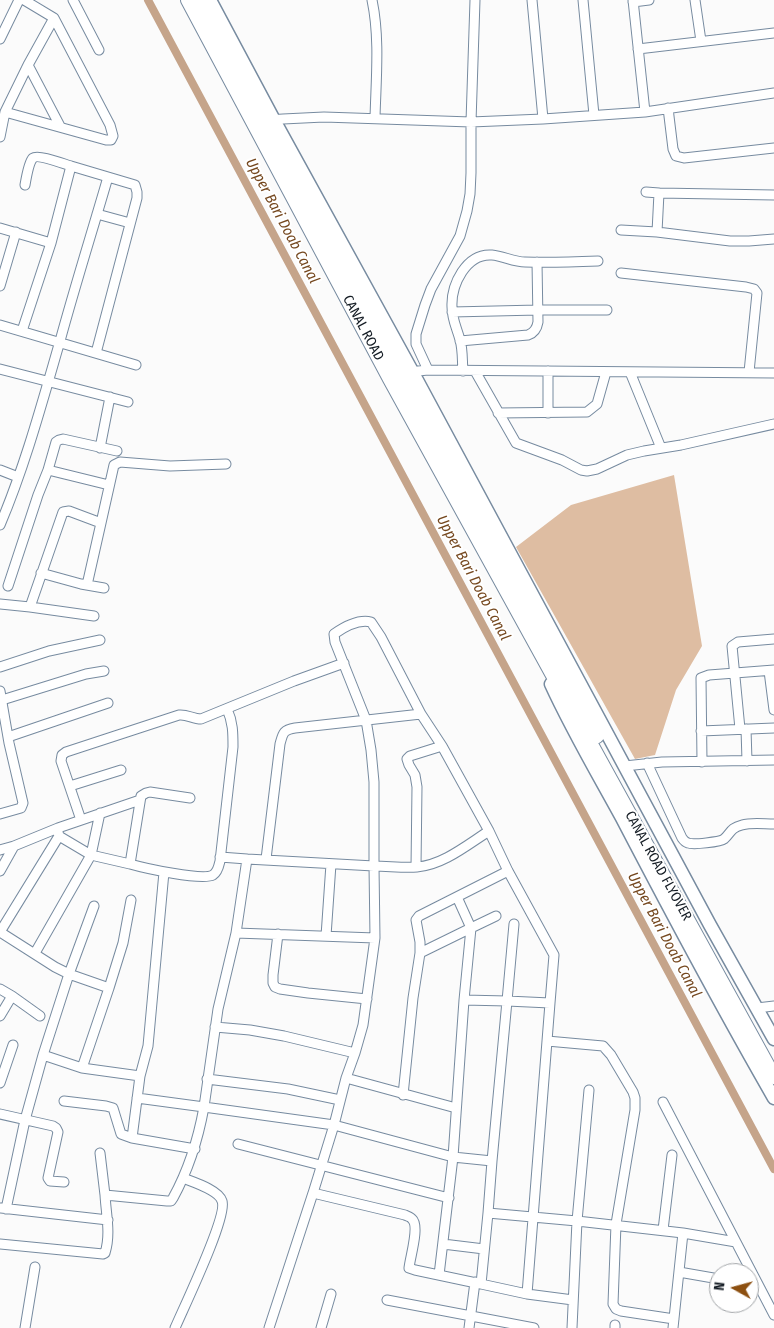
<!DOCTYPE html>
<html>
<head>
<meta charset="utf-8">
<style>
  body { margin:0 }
  #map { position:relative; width:774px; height:1328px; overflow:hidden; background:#fbfbfb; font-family:"Fira Sans Condensed",sans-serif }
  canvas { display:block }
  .north { position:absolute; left:709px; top:1263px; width:50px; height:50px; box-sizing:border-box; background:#fff; border:1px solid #a1a4a7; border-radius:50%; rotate:277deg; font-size:14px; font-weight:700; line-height:20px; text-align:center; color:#141c24 }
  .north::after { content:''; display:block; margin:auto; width:18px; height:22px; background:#8d5011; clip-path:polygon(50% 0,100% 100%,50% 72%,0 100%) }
</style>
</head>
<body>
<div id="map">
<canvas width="774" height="1328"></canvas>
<div class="north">N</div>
</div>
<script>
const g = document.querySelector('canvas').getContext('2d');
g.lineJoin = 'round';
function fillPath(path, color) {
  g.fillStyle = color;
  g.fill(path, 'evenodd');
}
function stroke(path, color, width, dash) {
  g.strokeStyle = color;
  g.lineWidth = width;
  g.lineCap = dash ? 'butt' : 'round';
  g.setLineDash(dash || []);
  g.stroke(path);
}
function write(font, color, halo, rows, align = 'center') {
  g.font = font + ' "Fira Sans Condensed",sans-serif';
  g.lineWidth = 4;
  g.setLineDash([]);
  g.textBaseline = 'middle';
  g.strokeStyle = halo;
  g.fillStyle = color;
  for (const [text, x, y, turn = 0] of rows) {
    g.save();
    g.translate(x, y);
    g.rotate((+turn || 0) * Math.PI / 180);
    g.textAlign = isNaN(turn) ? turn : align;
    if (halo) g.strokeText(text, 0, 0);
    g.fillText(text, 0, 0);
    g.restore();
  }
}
fillPath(new Path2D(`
  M674,475l28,171 -26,44 -21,65 -20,4 -119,-212 55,-42z`), '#debda2');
stroke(new Path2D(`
  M148,0l626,1169`), '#c5a48a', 8);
const street = new Path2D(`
  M24,0l30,18 56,107 3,11 -2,4h-5l-101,-28 23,-47 26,-47
  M73,0l26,50
  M372,0c8,38 4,79 3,118
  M532,0l11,119
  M583,0l11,115
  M633,0l12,112
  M695,0l6,41
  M633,2l16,-2
  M0,39l19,-39
  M638,49l136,-16
  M28,65l32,61
  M668,108l5,41 3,7 8,2 90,-10
  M269,120l14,-1 41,-2 147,5 72,-3 102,-7 129,-19
  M0,137l5,-25
  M25,185c1,-6 4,-23 8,-27 5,-4 31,6 38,8
  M646,192l13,1
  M97,214l33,9
  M0,228l51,15
  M621,230l36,2 73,9h19l25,-2
  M657,232l2,-39 115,2
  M621,273l125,14 8,2 3,4 -8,79
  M0,286l16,-54
  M452,312l86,-2h69
  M0,325l136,40
  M22,331l29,-88 20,-77 64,19 2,7v6l-41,155
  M460,341l68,-6c6,-2 9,-7 10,-13l-1,-60
  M0,369l128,33
  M428,370l-12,-26v-10l9,-29 6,-16 29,-53 7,-25 3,-17 1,-21v-51l4,-122
  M463,371c-1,-10 0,-21 -3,-31 -3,-12 -8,-20 -8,-33 -1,-22 14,-54 40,-52 11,1 22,7 33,7 25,1 49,0 73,-1
  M475,371l41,72 46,17 19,10 6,1 10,-2 30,-14 17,-4 37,-6 93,-21
  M548,371v42
  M409,372l19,-2 346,3
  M630,372l31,76
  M498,413l89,-1 10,-8 9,-32
  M100,448l10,-51
  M0,470l18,7
  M48,470l61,15
  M0,525c25,-59 42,-122 60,-184 15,-55 32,-109 48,-164
  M41,573l40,11 23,4
  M87,585l14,-62
  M8,586l30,-91 10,-25 8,-28 3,-2 4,-1 54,12
  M0,604l30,3 64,9
  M30,607l33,-95 6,-1 32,12 13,-58 6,-3 50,4 56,-2
  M0,667l49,-16 51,-11
  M769,671l5,39
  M0,691l9,52 14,60 -2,5 -21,6
  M2,700l84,-26 18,-3
  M740,729l-8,-83 6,-4 36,-3
  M746,729l1,32
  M701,731l73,-3
  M8,737l100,-34
  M702,762l-1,-84 8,-3 65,-5
  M647,763l35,75c2,3 3,4 6,5 5,2 32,-1 36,-4 7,-6 6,-11 18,-14 10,-3 22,-1 32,-1
  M625,766l37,-4 112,-2
  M70,786l51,-16
  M81,820l-20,-59 1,-6 4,-3 113,-37c8,-1 14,4 22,4l93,-38 50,-18
  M59,836l32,19 39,9 11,-68 5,-3 4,-1 40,6
  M0,850l14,-4
  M220,857l27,2
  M266,859l14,-115c3,-11 3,-14 15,-16l126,-14 21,32 47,85
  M130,864c14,4 72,17 83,11 5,-3 6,-10 7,-14l13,-114c0,-14 0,-25 -6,-38
  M416,867l1,-80 -2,-12 -6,-10 -2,-6 3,-3 32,-10
  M0,871l14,-25 44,-18 82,-28
  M164,872l-16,174 -8,30 -8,62 63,11
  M0,932l55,35 14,7 -26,81 -18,65 -19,89
  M0,932l59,-96 -1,-4
  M236,933l11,-74 127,7v-84l-3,-32 -5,-30 -31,-78 -1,-8c10,-7 25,-15 37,-12l10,15 40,77
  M278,934l-5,41v8l2,4 5,2 28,4 59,6
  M326,936l5,-72
  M35,953l56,-98 9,-42
  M420,953l51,-25 -14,-31
  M109,988l14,-45 8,-43
  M0,989l12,7 -12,20
  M12,996l28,20
  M464,1000l7,-72 25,-12
  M757,1008l17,-2
  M215,1027l35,3 34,6 71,17
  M547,1041l56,5 8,9 22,37 2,6v12l-19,114 -3,80 3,5 5,2 53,8
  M43,1055l39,13 27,-80 -40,-14 25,-68
  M82,1068l58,8
  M346,1078l110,30
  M207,1079l81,10 52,11
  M0,1083l13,-38
  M589,1090l-12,131 106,12 -10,95
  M403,1095l10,-97 7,-45v-11l-4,-22 3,-4 89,-45
  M137,1098l67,9 14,-98 18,-76 139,5
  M64,1101l42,5 7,2 8,26 11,4
  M663,1102l111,213
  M0,1114l53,12 3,2 2,4 -10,46 2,3 14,1
  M238,1144l211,54
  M100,1153l5,42 62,6h4l2,-3c16,-29 25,-58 31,-91l130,18 12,-47 9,-25 8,-28 12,-87 -1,-72c14,0 29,2 43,1 26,-2 50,-22 72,-36l19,40 46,84 -4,48
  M313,1193l21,-68 119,32 11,-157 43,1 7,-77
  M1,1208l107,12
  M488,1213l4,-52 15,-160 43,2 -23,291 46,6
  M663,1230l9,-75
  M683,1233l53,9
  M0,1244l103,10 2,-1c6,-19 1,-39 0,-58
  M443,1244l41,5
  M679,1272l40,7
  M439,1275l14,-118 39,4
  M481,1284l46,10
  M387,1300l147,28
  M25,1328l10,-61
  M175,1328c8,-19 53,-112 47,-127 -3,-11 -29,-19 -39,-23
  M269,1328l44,-135 92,22c2,1 6,2 7,4 8,7 -2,38 -3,49l6,2 66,14 7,-71 89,8 -5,107
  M321,1328l10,-34
  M469,1328l6,-46
  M615,1328v-3`);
const secondary = new Path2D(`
  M210,0l64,120 138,251 298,554 64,114
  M551,684c21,46 47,90 71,134 49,94 99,188 152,280`);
const primary = new Path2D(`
  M188,0l202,379 384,698
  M199,0l201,374 197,362`);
stroke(street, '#778ba0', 11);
stroke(secondary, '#778ba0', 15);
stroke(primary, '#778ba0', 16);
stroke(street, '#fff', 9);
stroke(secondary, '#fff', 12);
stroke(primary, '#fff', 14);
write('14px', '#141c24', '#fff', [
  ["CANAL ROAD",363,328,62],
  ["CANAL ROAD FLYOVER",658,866,61]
]);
write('italic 15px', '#75481f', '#fff', [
  ["Upper Bari Doab Canal",282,221,62],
  ["Upper Bari Doab Canal",473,578,62],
  ["Upper Bari Doab Canal",664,935,62]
]);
</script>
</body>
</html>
